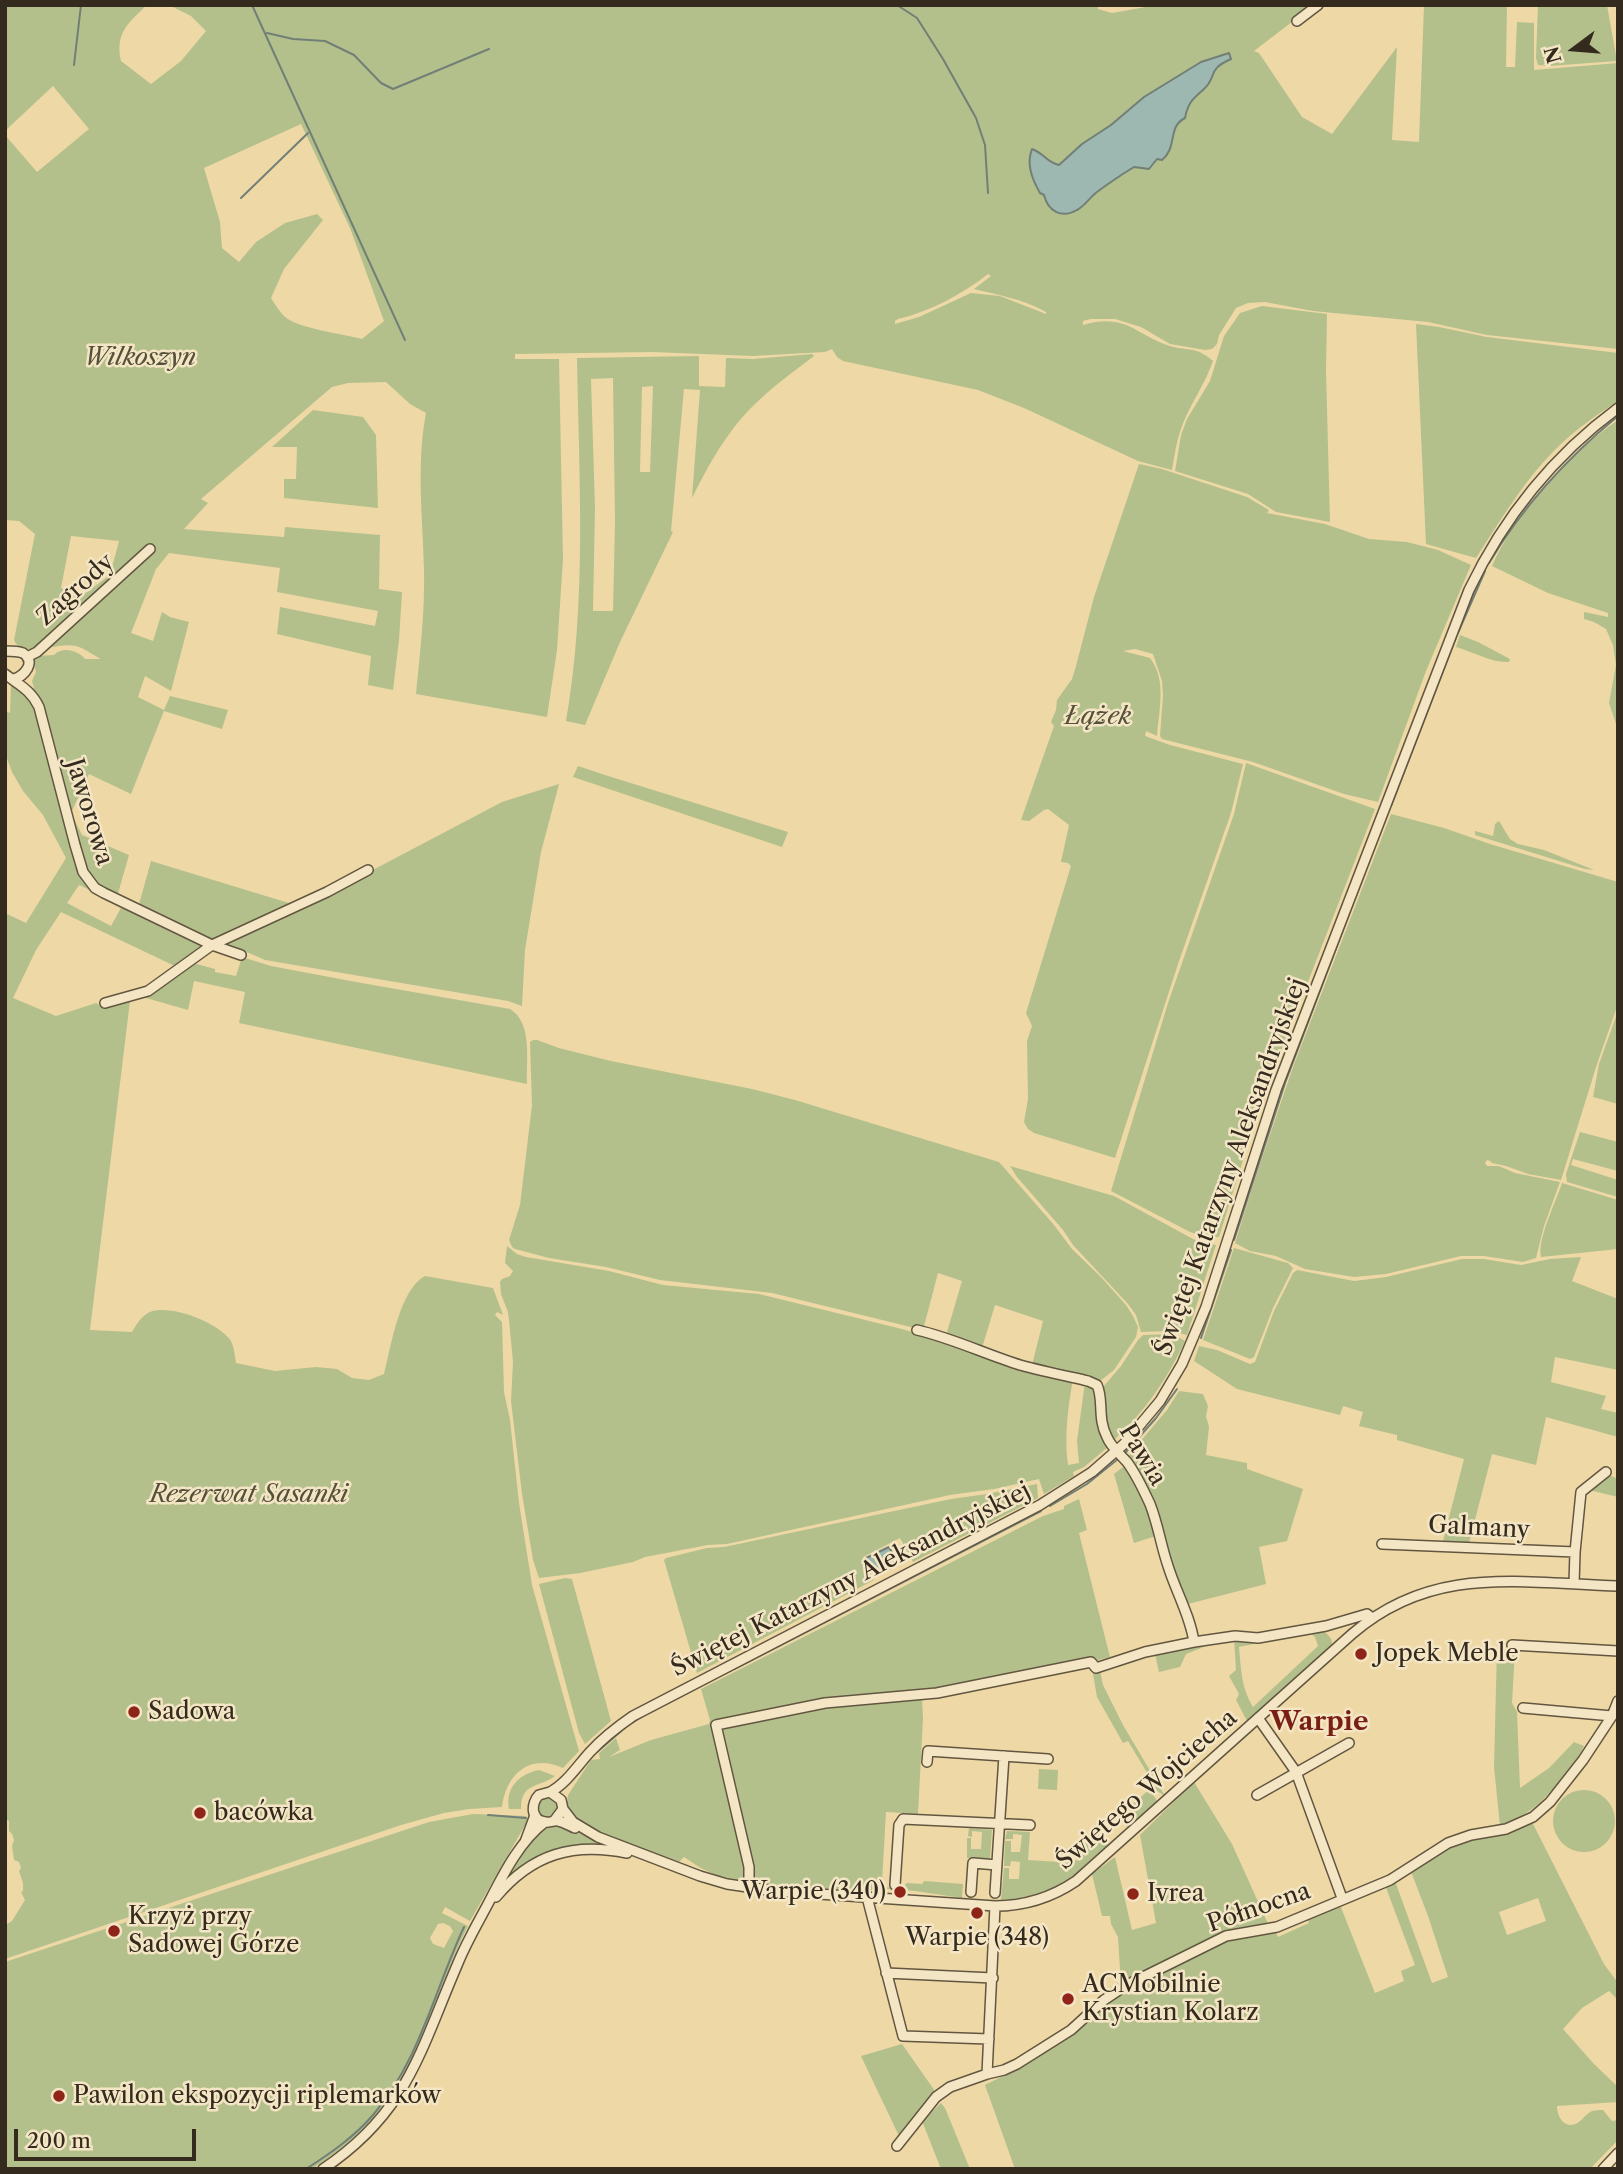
<!DOCTYPE html>
<html>
<head>
<meta charset="utf-8">
<style>
  body { margin:0 }
  #map { position:relative; width:1623px; height:2174px; overflow:hidden; background:#eed8a6; font-family:"Libre Caslon Text",serif }
  canvas { display:block }
  .frame { position:absolute; inset:0; border:7px solid #342a1e; pointer-events:none }
  .north { position:absolute; left:1539px; top:14px; width:70px; height:70px; -webkit-text-stroke:5px #f4e6c5; paint-order:stroke; rotate:254deg; font-size:19px; font-weight:700; line-height:28px; text-align:center; color:#342a1e }
  .north::after { content:''; display:block; margin:auto; width:24px; height:32px; background:#342a1e; clip-path:polygon(50% 0,100% 100%,50% 72%,0 100%) }
  .scale { position:absolute; left:14px; top:2129px; width:182px; height:32px; box-sizing:border-box; border:4px solid #342a1e; border-top:0; padding-left:9px; font-size:21px; line-height:24px; white-space:nowrap; color:#342a1e; -webkit-text-stroke:5px #f4e6c5; paint-order:stroke }
</style>
</head>
<body>
<div id="map">
<canvas width="1623" height="2174"></canvas>
<div class="frame"></div>
<div class="north">N</div>
<div class="scale">200 m</div>
</div>
<script>
const g = document.querySelector('canvas').getContext('2d');
g.lineJoin = 'round';
function fillPath(path, color) {
  g.fillStyle = color;
  g.fill(path, 'evenodd');
}
function stroke(path, color, width, dash) {
  g.strokeStyle = color;
  g.lineWidth = width;
  g.lineCap = dash ? 'butt' : 'round';
  g.setLineDash(dash || []);
  g.stroke(path);
}
function write(font, color, halo, rows, align = 'center') {
  g.font = font + ' "Libre Caslon Text",serif';
  g.lineWidth = 5;
  g.setLineDash([]);
  g.textBaseline = 'middle';
  g.strokeStyle = halo;
  g.fillStyle = color;
  for (const [text, x, y, turn = 0] of rows) {
    g.save();
    g.translate(x, y);
    g.rotate((+turn || 0) * Math.PI / 180);
    g.textAlign = isNaN(turn) ? turn : align;
    if (halo) g.strokeText(text, 0, 0);
    g.fillText(text, 0, 0);
    g.restore();
  }
}
fillPath(new Path2D(`
  M5,5h142c-19,18 -32,28 -26,56l30,23 30,-23 25,-30 -15,-15 -22,-11h929v4l14,4 45,-8h157l-60,46 5,2 43,64 30,17 65,-87 -5,93 27,2 5,-137h83l-1,62h9l2,-45 17,1v47l84,-7v286l-131,-14 -59,-13 -115,-11 -48,-9 -17,1 -12,5 -17,27 -2,9 -5,5 -7,1 -35,-6 -29,-17 -26,-8h-24l-8,2v4c43,-12 50,8 84,20 20,7 28,0 46,16 -8,23 -20,39 -29,60 -7,16 -9,32 -12,49l-34,-9 -114,-53 -46,-18 -135,-29 -6,-4 -5,-8 -7,3 -72,4 -101,-4 -137,2v5h44l4,200 -6,91 -10,67 -131,-23c4,-41 9,-82 8,-124 -1,-52 -8,-105 2,-157l-16,-9 -24,-22 -38,1 -16,4 -131,112 7,4 -24,26 100,8 1,-10 95,8 -1,54 23,3 -3,48 -6,50 -25,-5 3,-29 -94,-22 3,-27 95,19 3,-15 -101,-19 3,-24 -111,-15 -13,16 -25,64 22,8 9,-29 8,5 19,5 -18,69 -26,-15 -7,21 26,13 6,-14 58,14 -6,19 -58,-18 -33,83 -42,-20 -18,39 11,22 47,20 -12,42 -15,-9 -14,-13 -29,-77c9,33 13,67 35,94l-15,-7 -12,18 44,23 11,-20 82,41 -25,21 -118,-56 -25,38 -23,48 43,18 40,-13 5,3 23,-6 6,1 -40,329 42,2c4,-7 10,-17 18,-20 21,-8 69,11 81,29 3,6 4,15 5,22l39,8 41,-4 21,2 15,9 17,2 15,-6c7,-27 15,-84 41,-98l68,12 10,27 -6,-3 -2,3 7,7 2,70 6,28 9,83 13,82 47,166 -16,17c-33,-15 -57,6 -61,39l-33,2 -25,4 -43,12 -396,134v-34l7,-4 13,-21 -4,-8 2,-1v-8l-4,-12 2,-3 -2,-6 -5,-2 -2,-14 2,-6 -2,-6 -3,-3v-10l-4,-2v-906l21,10 40,-65 -23,-43 -20,-24 -11,-19 -7,-19v-42l5,2 1,-29 14,6 9,-2 -2,-7 4,-9 -3,-13 3,-3 18,-1c8,-9 24,-5 31,4h16c-8,-4 -17,-11 -25,-13 -18,-4 -54,13 -62,-6l21,-106 -16,-13 -14,-1v-385l32,37 52,-43 -36,-43 -48,45zM301,124l49,104 34,93 -22,18c-19,-5 -66,-11 -78,-23 -5,-5 -9,-12 -13,-18l13,-29 39,-49 -6,-6 -32,9 -29,19 -17,20 -17,-14 -2,-26 -16,-54zM988,274l3,2 -17,13c24,6 49,10 72,23v2l-46,-18 -29,-3 -52,24 -24,7v-3l3,-2c33,-8 63,-24 90,-45zM71,536l48,5 -9,34 -27,20 -22,-7z
  M1538,5h69l10,56 -68,5 -11,-1 -2,-7z
  M1262,306l65,8 -1,57 4,151 -54,-10 -28,-18 -73,-23 6,-36 6,-16 23,-38 14,-45 16,-23z
  M1416,324l23,3 48,10 131,16v48c-20,13 -40,27 -57,43 -35,33 -59,74 -85,114l-50,-14z
  M812,354l2,2c-25,19 -53,39 -74,64 -20,24 -34,50 -48,78l8,-108 -16,-1 -13,142 2,1 -53,110 -35,83 -19,-4c21,-120 13,-241 11,-363l122,-2v30l26,1 1,-29 27,1zM613,378l2,144 -2,89h-20l2,-103 -4,-129zM653,386l-3,86h-10l2,-85z
  M313,410l50,7 13,18 2,73 -94,-10v-19h12l1,-32h-25z
  M1618,420v310l-9,-27 7,-38 -3,-20 -7,-16 -12,-7 -10,-3v-7l24,5v-4l-60,-20 -56,-27c23,-53 78,-113 126,-146z
  M1139,464l23,5 85,28 22,13 -2,3 58,11 44,15 38,3 31,8 33,15 -45,106 -48,131 -34,-8 -91,-32 -91,-23 -2,-3 3,-41 -1,-14 -9,-27 -18,-5 -12,2 27,7c17,22 9,52 7,78l-11,-5 -1,5 25,9 73,19 -12,49 -53,151 -63,194 -81,-25 -6,-4 -4,-7 4,-23 -1,-58 5,-15 -6,-13 45,-147 -3,-3 -7,-1 8,-37 -21,-16 -4,1 -15,11 -8,-1 33,-94 -3,-4 5,-12 1,-10 15,-21 4,-13 18,-69z
  M1460,635l18,7 32,17 -1,3c-17,1 -36,-10 -53,-15z
  M1246,763l129,46 -114,294 -42,134h-15l-14,-5 -79,-41 57,-188 66,-189z
  M578,766l27,9 183,57 -6,15 -209,-70z
  M559,784l-18,68 -16,98 -3,56 -14,-5 -243,-41 -23,-10 -19,-5v-3l146,-70 133,-70z
  M1391,814l53,14 46,16 128,38v122l-21,60 -36,116 -33,-6 -22,-8 -14,-3 -2,-2 -3,-1 -2,3 2,3h12l16,7 45,9 -16,44 -8,32 -13,4 -39,-6h-23l-75,18 -32,3 -49,-8 -29,-13 -26,-5 -15,-8 22,-70 36,-106z
  M1499,821l11,18 8,5 26,6 50,20 -9,-1 -110,-34v-4l18,5 2,-12z
  M151,861l141,43 -80,38 -74,-34z
  M242,957l29,9 85,16 154,27c23,14 16,51 17,75l-288,-61 6,-31 -51,-11 -6,29 -42,-12v-3l47,-32 22,6v3l21,4z
  M1618,1011v93l-25,-7 6,-33z
  M533,1040h4l22,8 52,13 141,28 43,11 204,62 55,63 18,24 29,28 25,28 7,11 5,11 -2,10 -22,33 -14,11 -68,-16 11,-44 -48,-16 -13,43 -31,-10 -4,-6 15,-51 -24,-8 -15,57 -151,-37 -112,-13 -54,-13 -57,-9 -34,-9 -3,-2 -3,-7 11,-35 12,-100 -2,-63z
  M1580,1132l38,10v29l-45,-12 -2,6 47,15v17l-51,-15 -1,-8z
  M1010,1166l104,30 79,43 9,4 14,2 -29,90 -17,-4 -29,1 -5,-17 -8,-11 -55,-59 -10,-15 -46,-53z
  M1562,1183l56,17v49l-77,8c-4,-18 15,-55 21,-74z
  M507,1246l10,8 9,3 83,14 54,14 96,9 143,35 171,50c-5,28 -9,58 -5,86l11,-2 -2,-22 8,-59 12,7 11,58 -24,20 -11,5 1,4 -30,18 -5,-15 -45,10 -44,6 -223,49 -19,1 -63,12 -12,5 -53,11 -41,5 -6,-18 -11,-66 -11,-93 2,-39 -4,-42 -1,-8 -7,-18 -1,-12 2,-3 8,-3 3,-5 -8,-8z
  M1234,1248l54,15 5,5 -20,40 -19,49 -4,2 -47,-19z
  M1581,1257l-9,24 46,18v71l-63,-13 -4,25 55,14 -5,13 17,4v24l-72,-20 -10,48 -44,-11 -23,89 -26,-2 21,-82 -67,-19v-5l-38,-9 4,-14 -20,-6 -3,9 -103,-26 -43,-28 5,-15 18,4 33,14 5,-2 19,-51 19,-38 4,-3 57,11 32,-4 76,-18h22l37,6 29,-6z
  M1173,1334l12,7c-17,37 -41,72 -71,99l-5,-5 -8,-27 2,-21 18,-21 17,-26 5,-5z
  M1179,1391l24,3 5,12 -2,10 3,11 -3,28 41,8v6l56,20 -16,52 -28,6 7,37 -82,21 -56,-149 39,-46z
  M1123,1467h3l22,39 8,30 -22,7 -20,-69z
  M1607,1474l11,5v18l-29,-7z
  M1037,1484l1,14 -125,64 -13,-24 -37,19 11,23 -177,93 -33,-113 2,-2 41,-10 17,-1 227,-48 36,-5z
  M1079,1499l8,31 -8,3 31,124 -12,3 5,25 20,40 42,71 -11,-7 1,-3 -27,-45 -5,2 -26,-46 -5,-29 -170,31 1,19 -5,96 -32,-2 -4,70 -8,1 6,4 22,1 5,-5 15,1 2,-3 39,3 -1,14 -47,-7 -26,-2 -28,2 -107,-8 -39,-8 -16,-8 -15,-10 -5,5c-26,-11 -95,-29 -109,-52 -4,-5 -3,-10 -2,-15l23,-35 9,-1 -1,-6 17,-15 4,12 -11,7 42,-17 58,-16 1,-4 -9,-31 342,-173 21,-7v-3z
  M565,1578l7,1 39,142 -26,23 -6,-11 -40,-149z
  M1324,1631c6,6 11,10 6,18l-83,72 -11,-21 3,-6 -10,-18 7,-6 -2,-31 23,1 1,3 -19,4c2,21 2,41 14,60l65,-61 -3,-9 -5,-4z
  M1188,1646l16,1 -18,7 -6,13 -21,5 -4,-18z
  M1497,1648l18,2 -3,53 5,9 3,76 29,-20 25,-26 10,4 -4,8c-25,32 -40,58 -80,72l-6,-59z
  M1039,1769l19,1 -1,20 -19,-1z
  M539,1770l16,6c-16,12 -34,6 -34,33h-12c-4,-21 10,-35 30,-39z
  M1194,1782l38,62 37,82 -48,7 -37,22 -63,30 -3,-48 -7,-13 -1,-8h-8l-10,-42 23,-17 17,73 24,-7 -16,-88z
  M1150,1789l8,14 -29,26 -9,-14z
  M1553 1821a31 31 0 1 1 62 0a31 31 0 1 1-62 0Z
  M546,1793l15,10 -6,16 -16,-1 -4,-16z
  M473,1814l53,2 2,4 -58,101 -25,-14 -3,6 26,13c-29,57 -43,123 -80,175 -20,29 -47,49 -76,68h-307v-207l424,-140zM443,1923l7,3 3,5 -9,17 -11,-4 -3,-6 8,-14z
  M1532,1822l72,142 14,19v17l-9,-9 -27,17 -19,21 31,35 24,23v15l-61,4c0,12 9,25 22,16 4,-3 7,-8 13,-11 4,-1 7,-1 11,-1l9,11 6,-1v20l-28,29h-575l-30,-84 32,-16 92,-70 39,-22 34,-14 45,-24 48,-8 3,6 31,-14 -2,-5 33,-13 35,88 29,-12 -3,-10 14,-6 -30,-80 10,-4 37,102 16,-6 -20,-61 -18,-47 32,-21zM1538,1898l8,23 -39,14 -8,-23z
  M555,1825l7,1 47,20c-45,-3 -74,7 -106,39 12,-18 32,-55 52,-60z
  M969,1828l23,2 -2,29 -23,-1v-20h4v11h10l1,-17 -10,-1v6l-4,-1z
  M1007,1831l23,1 -2,28 46,3 1,-3 5,1 2,-27h16l12,11c-40,36 -53,51 -109,55l3,-32h5v11h10l1,-17 -9,-1 -1,5h-6l1,-25h6v11h9l2,-17 -9,-1v5h-8z
  M902,2044l35,50 -38,42 -38,-80z
  M941,2103l4,5 25,61h-29l-19,-48z`), '#b3c08c');
const water = new Path2D(`
  M1229,53l2,6c-25,11 -13,17 -27,30 -11,10 -16,13 -19,29 -18,9 -7,29 -23,42l-5,-1 -8,10 -15,-2c-13,8 -25,16 -37,25 -7,5 -12,14 -20,18 -16,9 -29,1 -33,-15l-4,-2c-8,-14 -14,-29 -8,-44 12,4 15,14 27,16l23,-21 29,-19 33,-28 57,-35z
  M889,1547l9,17 -22,12 -10,-18z`);
fillPath(water, '#9cb8b1');
stroke(water, '#727f76', 2);
stroke(new Path2D(`
  M252,5l153,335
  M897,5l20,13 26,41 33,59 9,27 3,48
  M267,33l26,6 32,2 29,14 27,28 12,6 96,-40
  M74,65l7,-60
  M241,198l67,-65
  M1489,563c34,-57 78,-105 129,-147
  M1391,806l66,-171 28,-64
  M1234,1240l51,-157 102,-269
  M1201,1338l30,-88
  M1125,1453l31,-35 21,-29
  M1050,1506l37,-22 31,-25
  M734,1669l307,-158
  M597,1752l30,-26 21,-13
  M488,1815l38,3
  M306,2169c25,-16 48,-32 67,-54 46,-53 62,-126 91,-188`), '#727f76', 2);
const minor = new Path2D(`
  M1297,21l21,-16
  M5,651c6,0 13,0 18,2 14,9 1,23 -9,26
  M27,657l10,-5 113,-103
  M5,674c14,11 26,16 34,33l36,138 8,27 12,16 9,5 108,52 29,10
  M105,1003l43,-12 64,-46 115,-53 41,-22
  M917,1330c35,8 68,24 103,35 22,6 46,11 68,16l9,4c7,15 0,33 10,52 4,10 13,17 20,25 9,12 17,29 23,42 8,20 11,42 18,62 8,26 22,49 26,76
  M1382,1544l193,8 -1,32
  M1575,1552l6,-60 25,-20
  M1512,1645l106,6
  M1523,1708l89,8
  M1258,1718l38,54 46,126
  M927,1762l1,-11 120,8
  M550,1792c16,-8 28,-27 40,-40 13,-14 27,-25 43,-36l407,-211 52,-33 32,-28 36,-43 22,-37 24,-57 70,-217 193,-500c35,-73 84,-134 149,-182
  M1257,1795l92,-52
  M563,1809l10,13 25,15 102,39 27,8 48,7 220,15c30,0 56,-8 81,-25l276,-247c81,-70 168,-51 266,-48
  M554,1821l9,-12 -2,-9 -11,-8 -11,3c-8,8 -9,26 7,27 4,1 8,-2 12,-1 6,1 12,5 17,7
  M525,1842l10,-27
  M895,1885l4,-60 4,-6 127,6
  M749,1888v-21l-33,-142 109,-22 112,-10 154,-31 5,6 49,-16 49,-10 41,-6 23,2 68,-12 41,-12 5,4
  M971,1892l2,-29 24,2
  M995,1893l9,-137
  M496,1897c36,-43 77,-55 131,-44
  M867,1897l36,139 86,3
  M886,1973l107,5
  M987,2074l8,-168
  M897,2146l39,-49 14,-10 37,-13 17,-4 13,-6 54,-34 33,-30 21,-14 101,-50 51,-9 113,-47 58,-37 23,-8 35,-6 27,-12 17,-15 33,-42 29,-44 6,-15
  M323,2169c85,-57 97,-118 135,-206 9,-22 21,-42 32,-63 14,-27 30,-59 55,-78
  M1603,2169l15,-16`);
stroke(minor, '#625640', 12);
stroke(minor, '#f4e6c5', 9);
for (const [x, y, r, color] of [
  [1361,1654,7,"#8f2418"],
  [134,1712,7,"#8f2418"],
  [200,1813,7,"#8f2418"],
  [900,1892,7,"#8f2418"],
  [1133,1894,7,"#8f2418"],
  [977,1913,7,"#8f2418"],
  [114,1931,7,"#8f2418"],
  [1068,1999,7,"#8f2418"],
  [59,2096,7,"#8f2418"]
]) {
  const dot = new Path2D();
  dot.arc(x, y, r, 0, 2 * Math.PI);
  g.fillStyle = color;
  g.fill(dot);
  stroke(dot, '#f4e6c5', 2.5);
}
write('italic 24px', '#54503a', '#f4e6c5', [
  ["Wilkoszyn",140,358],
  ["Łążek",1098,717],
  ["Rezerwat Sasanki",249,1495]
]);
write('24px', '#342a1e', '#f4e6c5', [
  ["Zagrody",76,590,-42],
  ["Jaworowa",89,812,73],
  ["Świętej Katarzyny Aleksandryjskiej",1231,1167,-70],
  ["Pawia",1142,1455,59],
  ["Galmany",1479,1528,3],
  ["Świętej Katarzyny Aleksandryjskiej",851,1580,-27],
  ["Świętego Wojciecha",1147,1790,-41],
  ["Północna",1259,1908,-19]
]);
write('24px', '#342a1e', '#f4e6c5', [
  ["Jopek Meble",1375,1654],
  ["Sadowa",148,1712],
  ["bacówka",214,1813],
  ["Warpie (340)",886,1892,"right"],
  ["Ivrea",1147,1894],
  ["Krzyż przy",128,1917],
  ["Sadowej Górze",128,1945],
  ["Warpie (348)",977,1938,"center"],
  ["ACMobilnie",1082,1985],
  ["Krystian Kolarz",1082,2013],
  ["Pawilon ekspozycji riplemarków",73,2096]
], 'left');
write('bold 26px', '#7a1f14', '#f4e6c5', [
  ["Warpie",1319,1722]
]);
</script>
</body>
</html>
